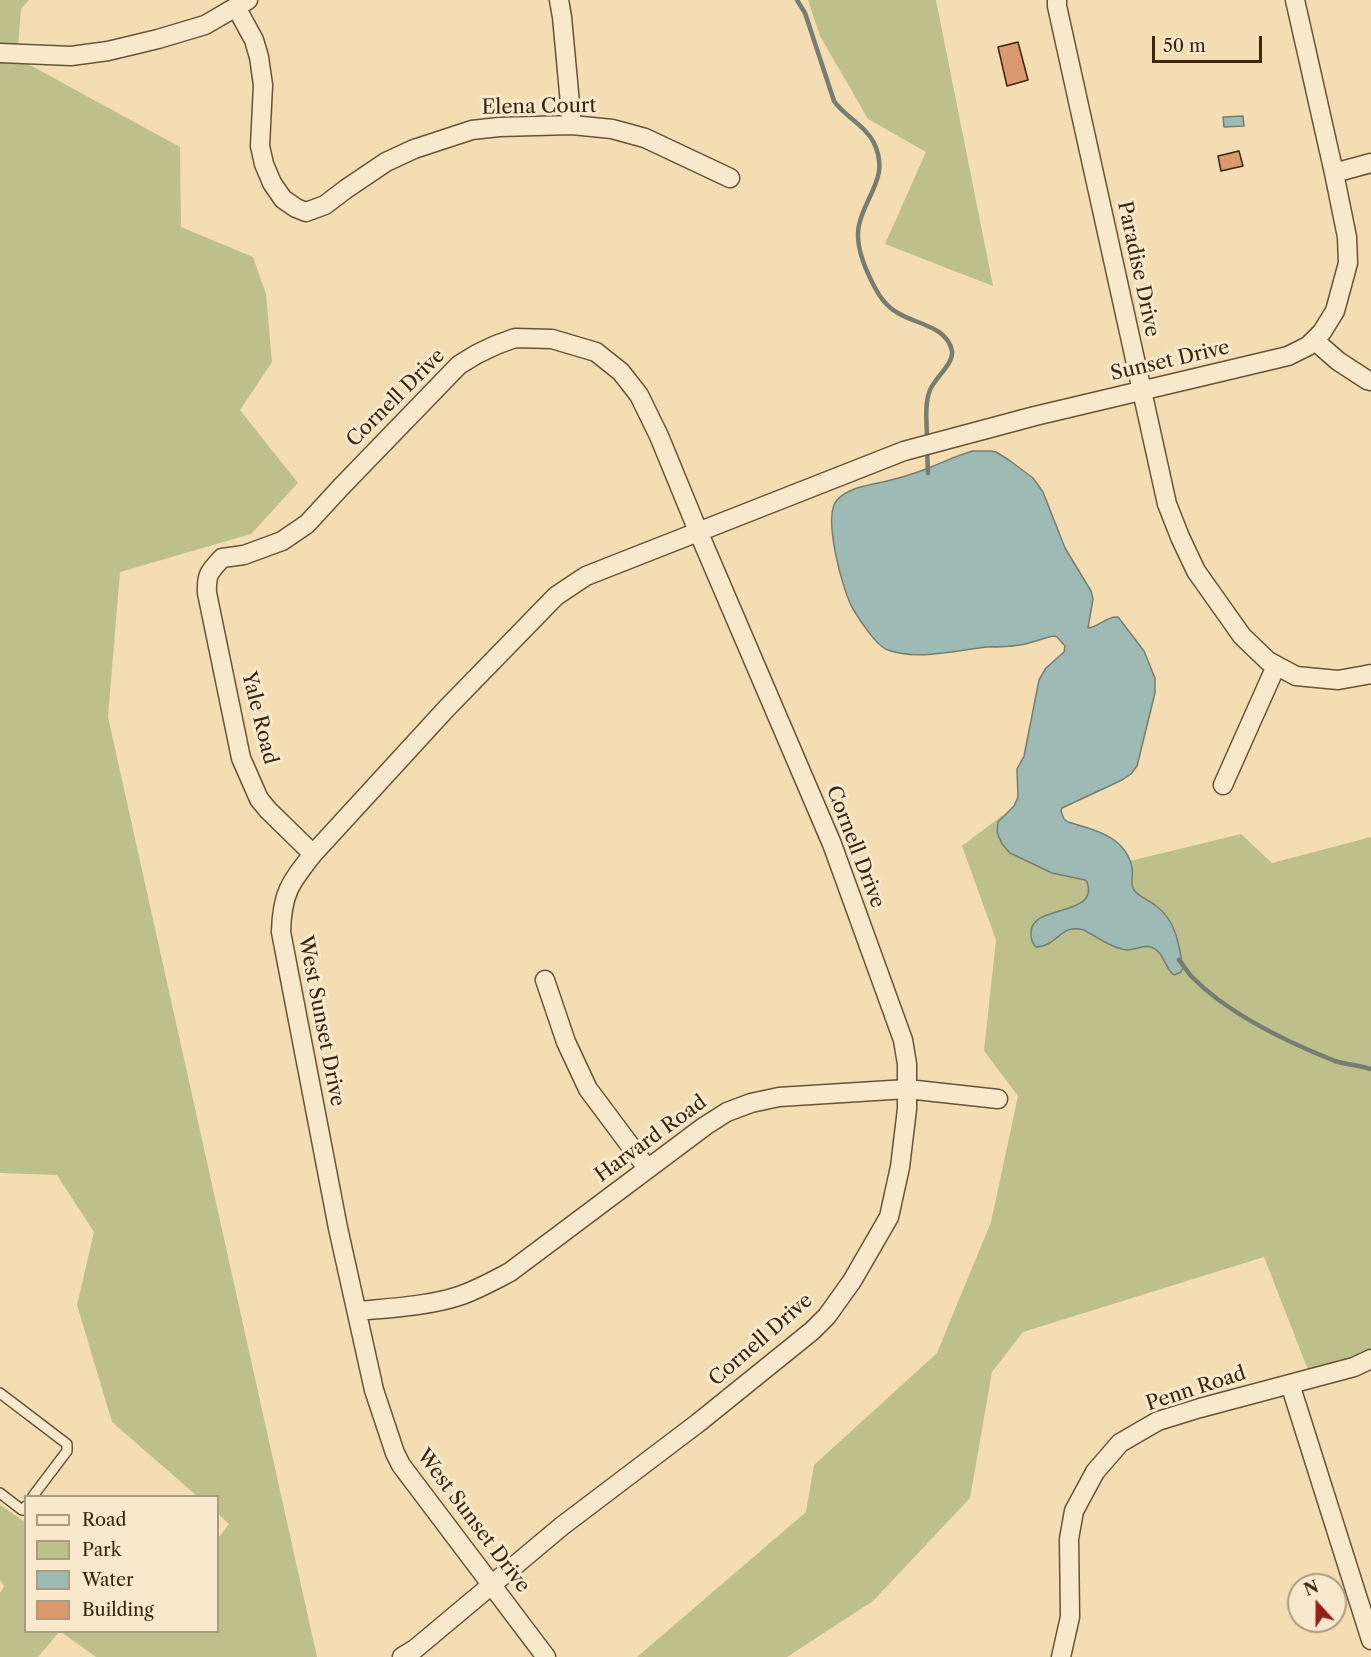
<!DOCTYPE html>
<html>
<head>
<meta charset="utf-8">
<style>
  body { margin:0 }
  #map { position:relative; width:1371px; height:1657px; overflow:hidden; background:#f4ddb2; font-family:"Libre Caslon Text",serif }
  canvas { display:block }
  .legend { position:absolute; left:24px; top:1495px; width:195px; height:138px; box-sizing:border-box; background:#f8e9cd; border:2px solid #ac9b80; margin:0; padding:8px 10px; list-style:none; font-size:18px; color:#3a250d }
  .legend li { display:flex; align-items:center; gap:12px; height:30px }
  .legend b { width:30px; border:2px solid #ac9b80 }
  .north { position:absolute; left:1287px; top:1573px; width:60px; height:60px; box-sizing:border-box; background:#f8e9cd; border:2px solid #ac9b80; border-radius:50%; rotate:339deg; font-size:16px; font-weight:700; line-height:24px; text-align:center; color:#3a250d }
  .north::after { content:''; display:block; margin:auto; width:21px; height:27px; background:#8f2418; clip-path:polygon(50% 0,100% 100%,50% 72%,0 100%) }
  .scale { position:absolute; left:1152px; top:36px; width:110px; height:27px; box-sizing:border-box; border:3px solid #3a250d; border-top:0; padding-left:8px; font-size:18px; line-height:21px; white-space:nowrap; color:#3a250d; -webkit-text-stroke:4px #f8e9cd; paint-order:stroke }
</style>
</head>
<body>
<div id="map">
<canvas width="1371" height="1657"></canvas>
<ul class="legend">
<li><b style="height:8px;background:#f8e9cd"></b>Road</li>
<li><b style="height:16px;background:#bdc08a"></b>Park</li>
<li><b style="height:16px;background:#9ebab5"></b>Water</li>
<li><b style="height:16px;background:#da996f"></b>Building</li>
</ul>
<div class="north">N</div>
<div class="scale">50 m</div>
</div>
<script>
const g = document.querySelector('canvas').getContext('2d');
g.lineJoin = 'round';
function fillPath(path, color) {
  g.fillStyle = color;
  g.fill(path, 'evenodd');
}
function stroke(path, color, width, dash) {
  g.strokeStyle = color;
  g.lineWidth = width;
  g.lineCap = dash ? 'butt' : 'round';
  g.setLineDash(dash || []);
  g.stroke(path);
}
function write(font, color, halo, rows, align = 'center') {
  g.font = font + ' "Libre Caslon Text",serif';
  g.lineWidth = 6;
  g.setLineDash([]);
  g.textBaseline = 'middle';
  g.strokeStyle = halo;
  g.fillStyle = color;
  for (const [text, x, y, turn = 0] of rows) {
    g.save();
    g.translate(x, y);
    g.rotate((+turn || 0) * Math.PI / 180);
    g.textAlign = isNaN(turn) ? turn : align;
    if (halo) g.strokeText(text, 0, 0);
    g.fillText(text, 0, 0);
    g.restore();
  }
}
fillPath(new Path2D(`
  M0,0h29l-8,9 -4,49 163,89 1,80 72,30 13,37 6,68 -32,48 58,73 -47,51 -131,38 -12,145 209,940h-221l-35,-25h157v-94l11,-14 -11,-10v-18h-21l-85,-74 -35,-117 17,-73 -37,-57 -57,-2z
  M808,0h128l57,286 -108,-42 41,-92 -58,-33 -48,-83z
  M1003,815l127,46 111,-27 31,29 99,-26v521l-59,22 -48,-123 -241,75 -31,40 -22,126 -97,103 -86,56h-150l169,-145 8,-47 123,-112 54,-131 27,-126 -34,-45 12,-111 -34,-94z
  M0,1505l25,17 1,110h33l-21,25h-38v-64l4,-7 -4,-6z`), '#bdc08a');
const water = new Path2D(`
  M1243,116l1,10 -20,1 -1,-10z
  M973,451h18l5,1 13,8 24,18 10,14 22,56 26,43 2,8 -5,29c11,-1 18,-12 30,-11l26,34 11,27v15l-18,73 -6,8 -9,6 -60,28 -1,3 3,8 4,3c27,8 57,14 64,45 2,8 -3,16 2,23 5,7 15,10 22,16 20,14 23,39 27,62l-2,4 -7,3c-9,-6 -9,-20 -19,-26 -8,-6 -19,1 -28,1 -12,0 -32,-14 -43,-20 -24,-7 -27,17 -48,17 -4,-4 -5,-8 -5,-13 -2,-31 69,-16 56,-52l-2,-2 -33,-7 -42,-20 -8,-9 -5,-12 1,-10 16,-16 4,-9 -1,-28 7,-13 15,-76 7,-12 18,-16 1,-6 -8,-9 -3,-1c-12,2 -23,8 -35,9 -11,2 -21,2 -32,2 -30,3 -70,14 -99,3 -11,-3 -29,-31 -35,-41 -10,-17 -31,-93 -16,-109 11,-12 31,-15 46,-18 13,-3 30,-8 43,-13 16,-6 31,-14 47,-18z`);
fillPath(water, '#9ebab5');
stroke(water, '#767e72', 1.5);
stroke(new Path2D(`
  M797,0l8,13 29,88c11,16 31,24 40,42 16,34 -8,51 -15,82 -4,18 5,41 13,57 6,12 13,24 26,31 17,11 49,13 54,38 2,12 -17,27 -22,39 -6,15 -3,34 -3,50
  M927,448l1,25
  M1179,960c5,6 9,13 14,18 37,37 94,64 142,83 12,4 24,4 36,8`), '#767e72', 4.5);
const building = new Path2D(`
  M1018,42l10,38 -21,6 -9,-39z
  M1239,151l4,15 -22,5 -3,-15z`);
fillPath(building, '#da996f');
stroke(building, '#3a250d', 1.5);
const service = new Path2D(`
  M0,1393l67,51v7l-34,45
  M0,1493l22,17 4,-4`);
const minor = new Path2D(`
  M559,0l3,17 10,108
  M1057,0v6l110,498 13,33 16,34 46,65 26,25 28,15 42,4 33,-6
  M236,7l18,33 5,17 4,28 -3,61 4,18 8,19 11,16 13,9 10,4 19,-7 21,-16 40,-27 28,-13 58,-19 27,-3 73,-2 40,4 33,9 85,40
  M0,53l71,3 37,-5 50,-12 47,-14 43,-25
  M1334,173l37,-10
  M1314,340l24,21 29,19 4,1
  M1223,785l53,-119
  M313,854l-45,-44 -9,-11 -18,-41 -34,-165c-1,-19 3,-22 15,-35l22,-3 38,-14 25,-17 34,-37 118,-122 18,-11 19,-9 19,-7 37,1 44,13 25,20 18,23 20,41 39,95 134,313 71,196 4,24v45l-7,58 -11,50 -37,64 -25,35 -15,15 -114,92 -136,103 -147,123 -13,8
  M545,980l21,62 22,47 59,79
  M357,1311c32,-3 72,-5 102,-15 18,-6 34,-15 51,-24l195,-146 22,-14 24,-9 28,-6 128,-8 91,10
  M1290,1384l81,256
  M546,1657l-145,-192 -6,-12 -21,-63 -36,-162 -57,-296c1,-39 9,-49 32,-78l133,-145 110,-113 30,-20 318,-125 131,-35 253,-60 20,-10 14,-14 13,-21 13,-48 -1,-26 -13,-64 -39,-173
  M1061,1657l9,-40 -1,-78 5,-28 21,-39 25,-29 38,-22 42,-13 154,-41 17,-8`);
stroke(service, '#685336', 12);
stroke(minor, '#685336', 21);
stroke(service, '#f8e9cd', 9);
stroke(minor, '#f8e9cd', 18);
write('20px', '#3a250d', '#f8e9cd', [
  ["Elena Court",539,107,-1],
  ["Paradise Drive",1138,269,78],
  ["Sunset Drive",1170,361,-13],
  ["Cornell Drive",396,398,-45],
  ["Yale Road",259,718,76],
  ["Cornell Drive",855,847,69],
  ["West Sunset Drive",321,1021,79],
  ["Harvard Road",651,1139,-36],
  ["Cornell Drive",761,1340,-41],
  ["Penn Road",1196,1389,-18],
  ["West Sunset Drive",473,1521,53]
]);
</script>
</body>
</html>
